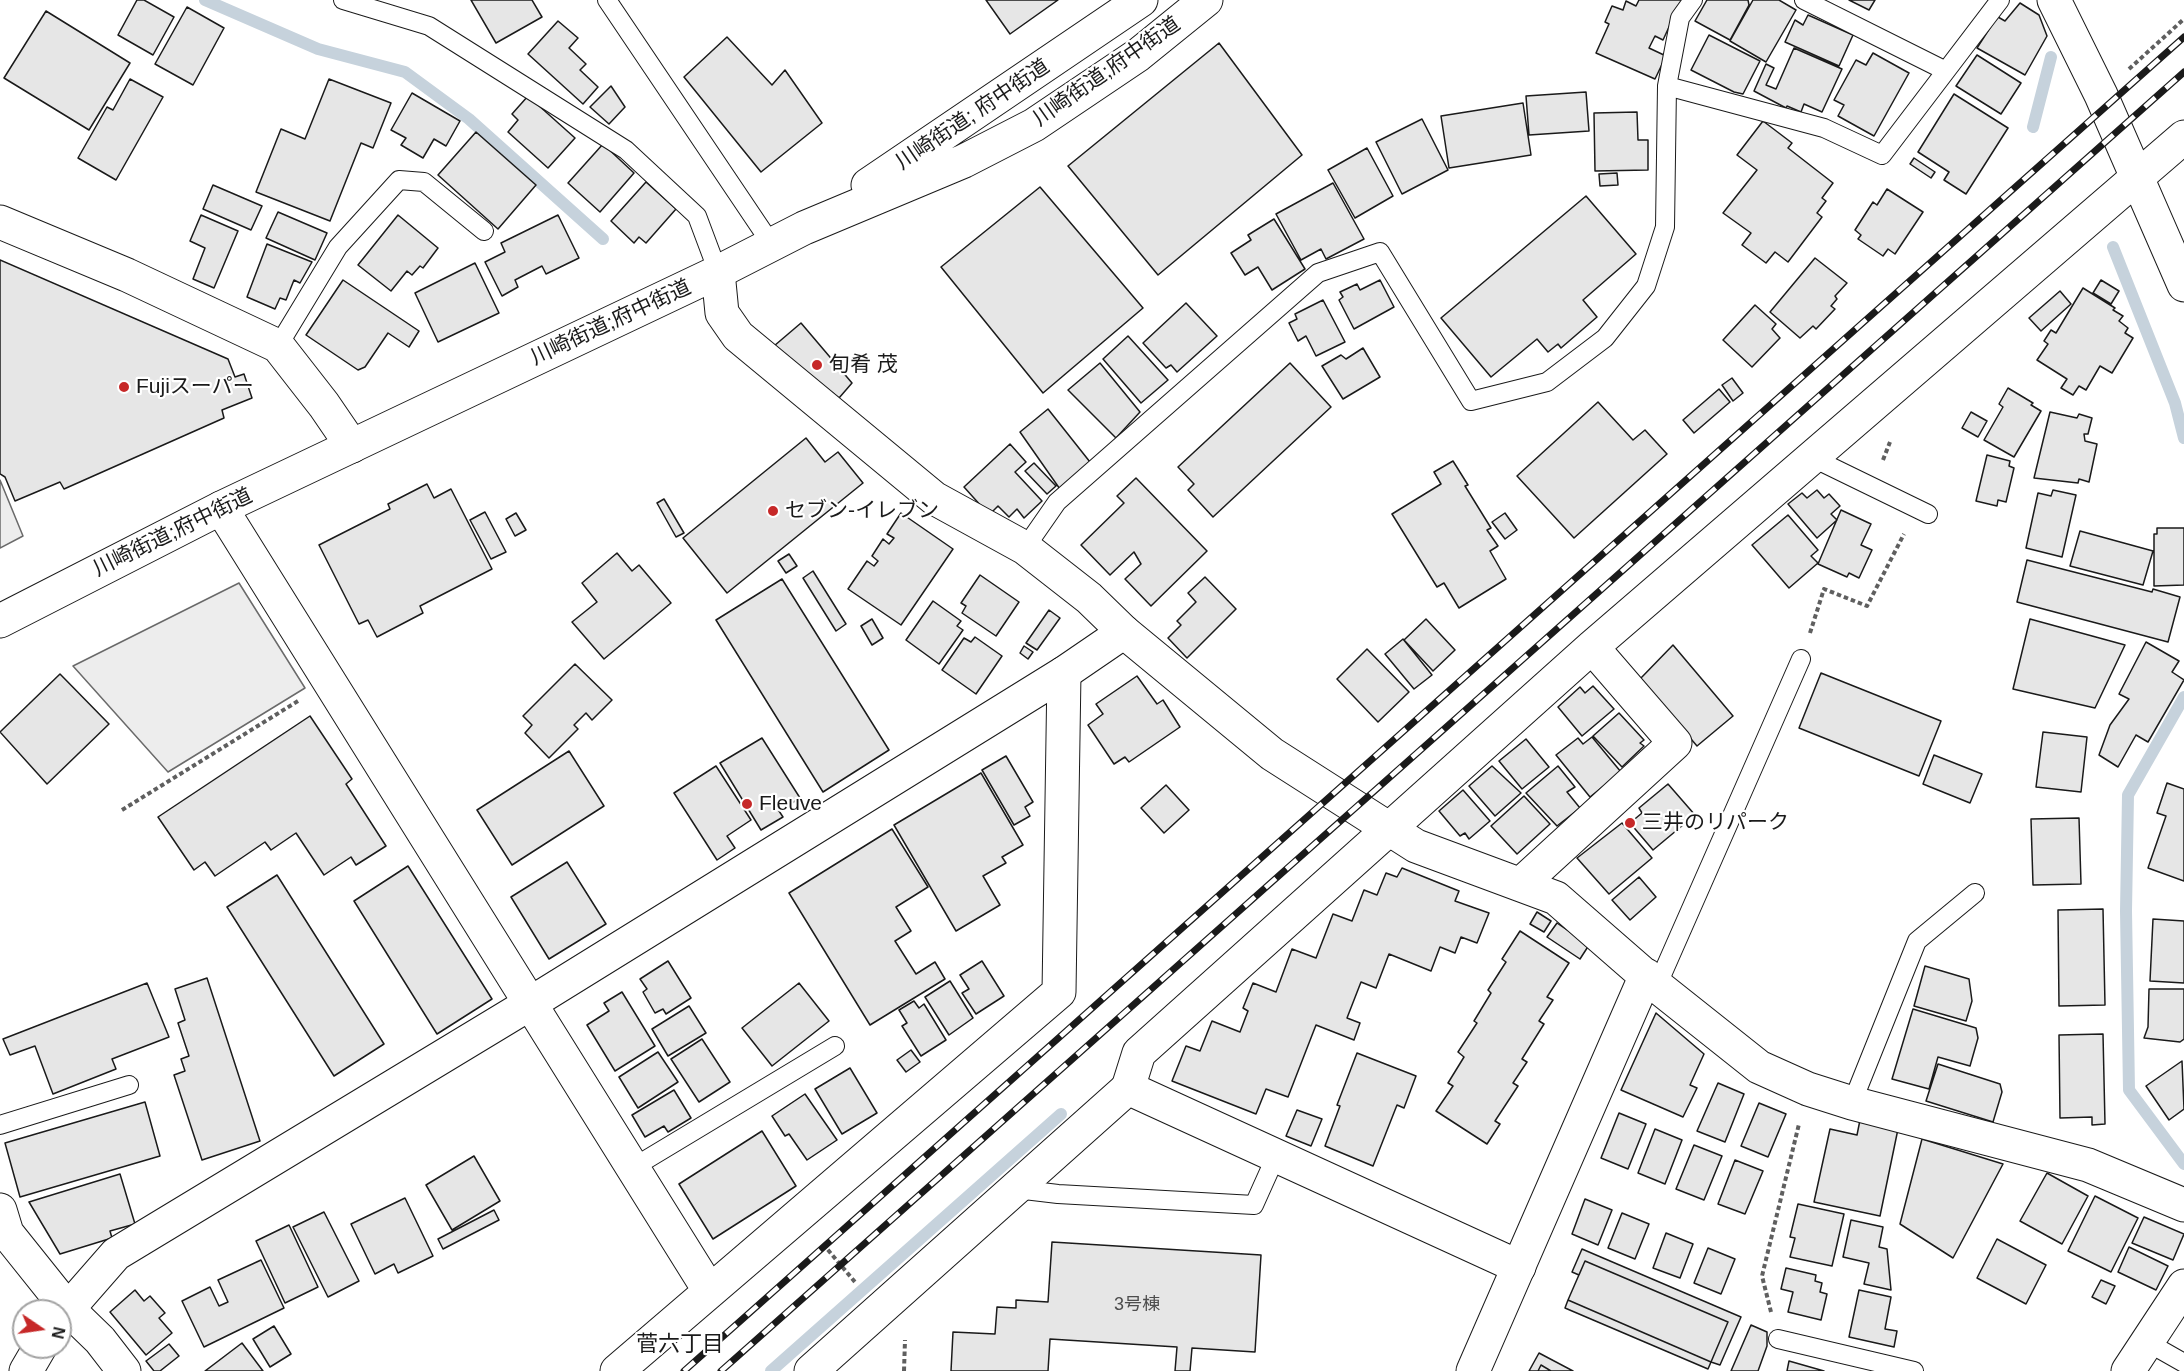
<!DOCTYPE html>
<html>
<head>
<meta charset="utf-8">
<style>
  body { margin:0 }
  #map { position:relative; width:2184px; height:1371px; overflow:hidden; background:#fff; font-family:Helvetica,sans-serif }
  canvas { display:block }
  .north { position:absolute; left:12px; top:1299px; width:60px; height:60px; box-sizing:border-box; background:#fff; border:2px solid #a3a3a3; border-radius:50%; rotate:103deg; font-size:16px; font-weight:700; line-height:24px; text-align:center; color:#1a1a1a }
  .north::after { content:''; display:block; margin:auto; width:21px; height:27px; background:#c62828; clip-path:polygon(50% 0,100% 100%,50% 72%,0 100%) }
</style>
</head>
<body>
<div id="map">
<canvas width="2184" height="1371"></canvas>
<div class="north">N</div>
</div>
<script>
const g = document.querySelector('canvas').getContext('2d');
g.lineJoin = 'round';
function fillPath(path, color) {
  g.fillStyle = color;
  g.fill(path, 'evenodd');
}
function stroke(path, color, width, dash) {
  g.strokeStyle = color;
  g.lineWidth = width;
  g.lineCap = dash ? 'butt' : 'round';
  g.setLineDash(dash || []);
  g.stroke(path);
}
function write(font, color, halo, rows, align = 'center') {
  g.font = font + ' Helvetica,"Noto Sans JP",sans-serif';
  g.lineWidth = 4.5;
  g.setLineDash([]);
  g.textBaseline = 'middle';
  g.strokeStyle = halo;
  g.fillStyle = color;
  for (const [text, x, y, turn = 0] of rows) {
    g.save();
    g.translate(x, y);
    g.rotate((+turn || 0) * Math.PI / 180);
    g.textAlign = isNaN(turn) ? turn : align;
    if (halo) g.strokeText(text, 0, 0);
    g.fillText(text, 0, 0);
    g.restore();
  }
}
const parking = new Path2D(`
  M0,480l23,56 -23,12z
  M239,583l66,105 -137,84 -95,-106z`);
fillPath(parking, '#ededed');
stroke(parking, '#6a6a6a', 1.5);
stroke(new Path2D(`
  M205,0l113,49 87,23 64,47 134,120
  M2033,127l18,-70
  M2113,247l62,156 9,35
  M2184,697l-56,98 -2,116 3,179 55,74
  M771,1371l290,-257`), '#c6d2dc', 12);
const building = new Path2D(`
  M137,0h7l30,17 -21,38 -35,-20z
  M471,0h61l10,17 -46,26z
  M986,0h72l-48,34z
  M1639,0h47l-11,14 -12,26 -8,-4 -6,12 17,8 -11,23 -59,-26 13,-29 -4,-2 7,-16 11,4 3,-9 10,5z
  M1707,0h41l1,5 -19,35 -35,-19z
  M1753,0h26l17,10 -30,52 -36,-21z
  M1849,0h26l-6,10z
  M2020,3l19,12 8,21 -22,39 -48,-27 18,-28 3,-3 7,4z
  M187,7l37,21 -31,57 -38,-21z
  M46,11l84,52 -41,67 -85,-52z
  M1808,15l45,20 -14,31 -54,-24 10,-22 8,5z
  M558,21l20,17 -9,10 17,16 -6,6 18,17 -15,17 -55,-50z
  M1709,35l51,26 -17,33 -9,-2 -43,-22z
  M727,37l45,48 13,-15 37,53 -61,49 -77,-95z
  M1219,43l83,112 -144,120 -90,-109z
  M1794,48l48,21 -20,43 -18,-8 -3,8 -14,-6 -1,2 -32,-17 12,-27 8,4 -8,17 10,4z
  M1873,53l36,20 -35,63 -36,-20 6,-11 -10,-5 22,-40 10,5z
  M1977,55l44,28 -20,31 -45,-28z
  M130,79l33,18 -47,83 -38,-22 29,-51 6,3z
  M329,79l62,24 -18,45 -12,-5 -31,78 -74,-29 25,-63 24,10z
  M611,86l14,21 -16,17 -19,-17z
  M1586,92l3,39 -60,4 -3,-39z
  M412,93l48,28 -14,25 -12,-7 -11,19 -22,-13 5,-7 -15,-8z
  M1954,94l54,34 -42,66 -22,-14 5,-8 -31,-20z
  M528,96l47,42 -27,30 -40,-36 10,-12 -6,-6z
  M1523,103l8,52 -82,13 -8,-52z
  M1637,112l1,28h10v30l-53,1 -1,-58z
  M1422,119l26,51 -46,24 -26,-52z
  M1763,121l29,22 -4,5 45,35 -11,15 4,3 -9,12 5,4 -34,45 -13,-10 -9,11 -24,-18 9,-12 -28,-20 34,-43 -20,-15z
  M476,132l60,53 -38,44 -60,-54z
  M603,144l31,29 -34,39 -32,-29z
  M1367,148l26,48 -38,22 -27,-48z
  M1914,158l21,14 -4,6 -21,-14z
  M1617,173l1,12 -18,1 -1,-12z
  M646,182l30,27 -30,34 -7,-6 -5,6 -23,-22z
  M1333,183l31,56 -38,20 -5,-10 -20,11 -25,-46z
  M213,185l49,21 -11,24 -48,-21z
  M1040,187l103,121 -100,85 -102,-126z
  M1887,189l36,23 -28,42 -7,-5 -5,7 -25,-17 3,-4 -6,-5 18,-28 4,3z
  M1586,196l50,58 -53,46 14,17 -36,31 -3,-4 -10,8 -11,-13 -46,38 -50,-59z
  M278,212l49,21 -12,27 -49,-22z
  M201,215l37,16 -24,57 -21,-9 12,-31 -15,-7z
  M398,215l40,33 -15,20 -3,-2 -8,9 -5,-4 -16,20 -33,-26z
  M558,215l21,43 -33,16 -4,-8 -27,14 3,7 -16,9 -17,-34 20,-10 -4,-9z
  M1274,219l31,50 -33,21 -14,-23 -13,8 -14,-22 20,-13 -3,-5z
  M267,244l45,18 -12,21 -6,-3 -8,20 -6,-2 -5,11 -28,-12z
  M1815,258l32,25 -12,13 2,3 -6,7 4,3 -19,20 -3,-3 -13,12 -30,-26z
  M0,260l228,99 7,18 9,-3 8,24 -30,12 2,8 -160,71 -4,-7 -45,19 -10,-24 -5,-3z
  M475,263l24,50 -61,29 -23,-49z
  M343,280l76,51 -10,16 -21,-14 -23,34 -7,3 -52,-35z
  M1380,280l14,27 -40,22 -15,-29 4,-3 -3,-5 17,-8 3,6z
  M2101,280l18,11 -8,13 -18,-11z
  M2083,288l32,20 -2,2 10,6 -4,5 9,7 -3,5 8,5 -21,35 -12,-7 -14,24 -7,-4 -6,9 -12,-7 6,-9 -30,-19 11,-16 -4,-3 7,-11 5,3z
  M2060,291l11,13 -30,27 -12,-13z
  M1323,300l22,42 -29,14 -10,-20 -8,5 -9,-18 8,-4 -2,-5z
  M1186,303l31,33 -40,36 -6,-7 -5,3 -23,-25z
  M1755,305l21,19 -4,5 8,9 -28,29 -29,-27z
  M801,323l51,60 -13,15 -65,-52z
  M1128,336l40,44 -27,23 -38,-44z
  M1363,348l17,29 -37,22 -21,-33 19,-11 5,4z
  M1100,363l40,49 -24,26 -48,-48z
  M1290,363l41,44 -118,110 -25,-27 6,-6 -16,-17z
  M1732,378l11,15 -10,8 -11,-16z
  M2008,388l25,15 -2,2 10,6 -27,46 -30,-17 19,-33 -4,-3z
  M1719,389l11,13 -36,31 -11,-13z
  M1598,402l35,38 12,-10 22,24 -93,84 -57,-62z
  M1048,409l42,53 -28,30 -42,-60z
  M1971,412l16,9 -9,16 -16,-9z
  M2050,412l27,6 2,-4 13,4 -4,16h-4l1,7 12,3 -8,38 -10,-3 -1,4 -44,-5z
  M806,438l19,24 13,-10 25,31 -136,110 -44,-55z
  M1010,444l16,18 -11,10 27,29 -18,17 -7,-9 -8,8 -11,-11 -6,6 -10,-5 -18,-20z
  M1987,455l23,6 -1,5 5,2 -8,34 -8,-2 -1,6 -21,-5z
  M1453,461l15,24 -3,1 26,42 -4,2 11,16 -8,5 16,28 -47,29 -15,-25 -7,4 -45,-73 49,-30 -7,-12z
  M1034,463l22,23 -9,8 -22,-23z
  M1136,478l71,73 -56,55 -26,-27 16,-15 -7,-12 -24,23 -29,-30 43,-42 -7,-7z
  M427,484l7,14 17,-9 41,80 -72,37 3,7 -46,24 -9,-17 -9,4 -40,-79 71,-36 -2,-5z
  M1817,490l7,8 5,-4 11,12 -9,8 6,6 -20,18 -29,-34 14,-11 5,5z
  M2053,490l23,5 -14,62 -36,-9 12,-55 13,3z
  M664,499l20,34 -8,4 -19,-34z
  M1841,510l30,14 -10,21 11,5 -13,28 -10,-5 -2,4 -29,-13z
  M485,512l21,40 -15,7 -21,-39z
  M516,513l10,17 -11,6 -9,-17z
  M901,513l52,36 -52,76 -53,-36 19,-28 7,5 4,-5 -6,-5 11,-17 6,5 5,-6 -7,-4z
  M1505,513l12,17 -12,9 -13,-17z
  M1788,515l30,35 -7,6 7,7 -29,25 -37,-43z
  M2157,528h27v57l-30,1v-52h3z
  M2080,531l73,20 -10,34 -73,-19z
  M617,553l15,18 7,-6 32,38 -67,56 -32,-37 25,-20 -15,-19z
  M789,554l8,12 -11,7 -8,-12z
  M2027,560l125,32 1,-3 27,8 -12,45 -151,-40z
  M813,571l33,53 -10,7 -33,-53z
  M980,575l39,27 -23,34 -34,-23 4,-7 -5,-3z
  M1205,577l31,32 -49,49 -19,-20 13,-13 -4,-4 19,-19 -8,-9z
  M782,579l107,171 -66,42 -107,-172z
  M933,601l28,20 -4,5 6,4 -24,34 -33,-24z
  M1049,610l11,8 -23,32 -11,-7z
  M872,619l11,19 -11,7 -11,-19z
  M1426,619l29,31 -22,21 -29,-31z
  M2030,619l95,26 -30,63 -82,-19z
  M975,637l27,19 -26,38 -34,-24 22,-32 7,4z
  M1403,639l29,36 -18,14 -29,-35z
  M2146,642l33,19 -7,11 12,8 -36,62 -12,-7 -18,32 -19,-12 11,-30 19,-26 -10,-5z
  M1673,645l60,71 -36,30 -57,-67z
  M1024,646l9,6 -5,7 -8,-6z
  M1367,649l42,43 -31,30 -41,-43z
  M575,664l37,36 -20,20 -6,-7 -12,12 4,4 -29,29 -24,-25 7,-8 -9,-9z
  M1821,673l120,48 -22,55 -120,-48z
  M60,674l49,50 -62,60 -47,-52z
  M1137,676l20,28 6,-4 17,27 -51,35 -4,-5 -11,7 -26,-39 15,-11 -7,-10z
  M1593,686l21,23 -32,27 -24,-29 22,-20 5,6z
  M1619,713l25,27 -4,3 4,3 -22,21 -29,-31z
  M310,716l42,63 -6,5 40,62 -30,19 -5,-8 -27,18 -28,-42 -25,17 -6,-8 -50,34 -10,-14 -11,8 -36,-53z
  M2043,732l44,5 -6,55 -45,-5z
  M1592,737l29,35 -31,25 -34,-42 22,-17 5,6z
  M762,738l38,60 -21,13 4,6 -22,13 -41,-67z
  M1526,739l23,28 -27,22 -23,-28z
  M569,751l35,55 -92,59 -35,-55z
  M1934,755l48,19 -12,29 -47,-19z
  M1006,756l27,46 -8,5 5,9 -16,9 -32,-55z
  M716,766l35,54 -24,16 8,12 -18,12 -43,-67z
  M1492,766l29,27 -26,23 -26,-30z
  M1558,766l17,21 -8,5 13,16 -23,18 -31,-33z
  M981,773l42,72 -21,12 4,6 -23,13 17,29 -44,26 -62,-106z
  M2167,783l17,6v92l-36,-13 18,-52 -9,-3z
  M1668,784l27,31 -42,35 -23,-27 12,-10 -3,-5z
  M1166,785l23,25 -25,23 -23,-25z
  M1463,790l27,31 -21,18 -4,-6 -5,3 -21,-25z
  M1524,796l26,28 -33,30 -26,-28z
  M2079,818l2,66 -48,1 -2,-66z
  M1622,823l30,35 -43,36 -32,-36z
  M892,829l36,58 -32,20 15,24 -16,10 21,33 19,-12 10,17 -75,46 -81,-132z
  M567,862l39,62 -57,35 -38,-62z
  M408,866l84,133 -55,35 -83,-133z
  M1402,868l57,23 -4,10 34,12 -12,30 -16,-6 -6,16 -15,-6 -9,24 -42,-17 -13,34 -15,-6 -14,36 13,5 -6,17 -38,-15 -28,72 -22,-8 -10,25 -84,-33 14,-35 14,5 12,-30 28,11 8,-21 -5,-3 10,-25 23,9 16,-43 24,9 17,-44 19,7 12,-31 13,5 9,-22 11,4z
  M277,875l107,169 -50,32 -107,-169z
  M1639,877l17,20 -26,23 -18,-20z
  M2103,909l2,96 -46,1 -1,-96z
  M1537,912l14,9 -7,11 -14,-8z
  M2153,919l31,2v62l-34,-2z
  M1557,923l32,22 -9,14 -33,-22z
  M1520,931l49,32 -22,34 6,3 -14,21 5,3 -22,35 5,3 -14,21 5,3 -23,35 5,3 -13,20 -51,-33 17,-25 -5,-3 16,-26 -6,-5 19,-29 -3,-2 17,-28 -3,-3 18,-28 -4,-3z
  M668,961l23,37 -25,16 -3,-5 -8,4 -12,-21 4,-3 -7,-10z
  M982,961l22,35 -28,18 -14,-21 7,-4 -9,-14z
  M1925,966l44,13 3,22 -6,20 -52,-15z
  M207,978l53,163 -58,19 -28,-85 11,-4 -4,-12 8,-3 -11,-33 7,-3 -10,-31z
  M950,981l23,37 -24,17 -24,-38z
  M147,983l22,54 -57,22 4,10 -63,25 -18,-48 -25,9 -7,-16z
  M799,983l30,38 -57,45 -30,-38z
  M2149,989h35v50l-4,3 -36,-4 4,-11z
  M622,992l33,54 -40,25 -28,-46 22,-14 -5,-8z
  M914,1001l5,7 5,-4 22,36 -25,16 -19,-30 5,-3 -8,-13z
  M689,1006l17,27 -38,23 -16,-27z
  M1913,1009l63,19 2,10 -8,28 -32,-9 -9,32 -37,-10z
  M1656,1013l48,41 -14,31 7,3 -14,29 -62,-27z
  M2103,1034l2,90 -13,1v-8l-32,1 -1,-83z
  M702,1039l28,43 -31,20 -28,-43z
  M911,1050l9,12 -14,10 -9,-12z
  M658,1052l20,30 -40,26 -19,-31z
  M1357,1053l59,23 -12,32 -7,-3 -24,61 -48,-20 15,-40 -3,-1z
  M2182,1061l2,48 -15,11 -23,-34z
  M1938,1064l62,20 2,8 -9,30 -67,-21z
  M850,1068l27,45 -35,21 -27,-45z
  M1718,1083l26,11 -19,48 -28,-11z
  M674,1090l17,28 -23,14 -4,-6 -19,11 -13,-22z
  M805,1094l32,46 -30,20 -18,-26 -4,2 -13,-20z
  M145,1102l15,54 -140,41 -15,-54z
  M1759,1103l27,11 -18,43 -27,-11z
  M1297,1110l25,9 -11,27 -25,-10z
  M1619,1113l27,11 -18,45 -27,-11z
  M1860,1120l38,9 -18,87 -66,-14 16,-73 27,6z
  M1655,1129l27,11 -17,44 -27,-11z
  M762,1131l34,55 -83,53 -34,-55z
  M1922,1139l81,25 -50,94 -53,-34z
  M1694,1145l28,11 -18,44 -28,-11z
  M474,1156l26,45 -48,29 -26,-45z
  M1735,1160l28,11 -18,43 -27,-10z
  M2047,1173l41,23 -26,48 -42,-23z
  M120,1174l15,50 -25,7 2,7 -52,16 -31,-52z
  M2095,1196l43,22 -27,54 -43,-21z
  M405,1198l28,58 -35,17 -4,-9 -19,10 -24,-50z
  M1585,1199l27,11 -14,35 -26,-11z
  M1798,1204l46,10 -12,52 -42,-9 5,-19 -5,-1z
  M494,1210l5,10 -56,29 -5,-10z
  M324,1212l35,69 -31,16 -35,-70z
  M1622,1213l27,11 -14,35 -27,-11z
  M2144,1217l40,17 -11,26 -41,-17z
  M1851,1220l32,7 -4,20 8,2 4,41 -27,-6 5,-21 -26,-6z
  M289,1225l29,62 -33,16 -29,-62z
  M1666,1233l27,11 -13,34 -27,-10z
  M1997,1239l49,26 -20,39 -49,-26z
  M1052,1242l209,13 -6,97 -63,-4 -2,23h-15l2,-24 -127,-8 -2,32h-97l2,-39 42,2 2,-27 19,1v-8l32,2z
  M2129,1247l39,19 -12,24 -38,-18z
  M1708,1248l27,11 -14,35 -27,-11z
  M1582,1249l159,68 -21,48 -9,-3 17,-40 -143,-61 -6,14 -7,-3z
  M261,1260l23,48 -80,39 -22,-46 28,-14 9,19 9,-4 -10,-22z
  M1585,1261l143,61 -17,40 -143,-62z
  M1786,1268l30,7 -1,6 7,2 -2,9 7,2 -6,26 -33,-8 5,-20 -12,-3z
  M2101,1280l14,6 -9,18 -14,-7z
  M135,1290l9,11 6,-5 15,17 -6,5 13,15 -26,22 -36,-43z
  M1859,1290l32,7 -6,32 12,2 -3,16 -45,-10z
  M1568,1300l143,62 -3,7 -143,-61z
  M1751,1325l16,7v14l-9,25h-27z
  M274,1326l17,28 -21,13 -17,-28z
  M242,1343l21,28h-58z
  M169,1344l10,12 -19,15h-6l-8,-10z
  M1539,1353l34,18h-22l-10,-6 -3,6h-9z
  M1789,1361l35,10h-37z
  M1541,1365l10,6h-13z`);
fillPath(building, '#e6e6e6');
stroke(building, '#1a1a1a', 1.5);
const service = new Path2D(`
  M343,0l86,26 197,124 71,66 21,56
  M607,0l165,245
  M1804,0l140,70
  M1667,86l157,42 58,27 118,-155
  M278,346l60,-99 61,-67 25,2 60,49
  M1813,458l115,56
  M1025,548l32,-46 261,-229 62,-21 91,149 76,-19 58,-44 41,-52 19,-59 2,-141 13,-68 13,-18
  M1657,986l144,-327
  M1852,1103l65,-162 58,-48
  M0,1125l129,-40
  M634,1167l201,-121
  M1016,1189l42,5 196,11 22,-49
  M1778,1339l136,32
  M2147,1342l37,21`);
const minor = new Path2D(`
  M2054,0l47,95 83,190
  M0,222l127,53 151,71 46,59 28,41
  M718,272l4,41 16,23 196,162 91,50 64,50 35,34 148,122 144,92 140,52 101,88 102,81 49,22 44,14 236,62 96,40
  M221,508l488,782
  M1521,884l154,-141 -83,-96
  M1128,1088l11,-35 453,-406 592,-510
  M0,1210l7,23 60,75 33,32 24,31
  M617,1371l442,-379 5,-319
  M1473,1371l173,-396`);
const tertiary = new Path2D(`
  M60,1318l56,-64 415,-251 533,-330 60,-41
  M26,1371l14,-24
  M811,1371l317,-283 391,179
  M2128,1371l56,-85`);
const primary = new Path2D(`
  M868,185l273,-185
  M0,621l221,-113 497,-236 86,-44 160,-67 70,-36 104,-70 68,-55`);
stroke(service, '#1a1a1a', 20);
stroke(minor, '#1a1a1a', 35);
stroke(tertiary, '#1a1a1a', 35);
stroke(primary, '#1a1a1a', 35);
stroke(new Path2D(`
  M2129,69l55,-50
  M1883,460l7,-18
  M1810,633l14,-44 43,17 37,-72
  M122,810l176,-109
  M823,1244l32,38
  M1771,1312l-9,-36 37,-152
  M904,1371l1,-31`), '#5f5f5f', 4, [4.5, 3]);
stroke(service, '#fff', 18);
stroke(minor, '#fff', 33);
stroke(tertiary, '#fff', 33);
stroke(primary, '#fff', 33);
const rail = new Path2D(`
  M684,1371l1500,-1334
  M721,1371l1463,-1299`);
stroke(rail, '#1a1a1a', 7);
stroke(rail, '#fff', 4.5, [14]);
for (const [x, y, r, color] of [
  [817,365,6,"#c62828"],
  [124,387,6,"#c62828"],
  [773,511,6,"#c62828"],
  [747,804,6,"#c62828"],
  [1630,823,6,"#c62828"]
]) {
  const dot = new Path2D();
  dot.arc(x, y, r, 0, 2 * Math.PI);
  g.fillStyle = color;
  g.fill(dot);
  stroke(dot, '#fff', 2);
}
write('18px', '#4d4d4d', null, [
  ["3号棟",1137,1305]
]);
write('21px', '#1a1a1a', '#fff', [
  ["川崎街道;府中街道",1107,72,-35],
  ["川崎街道; 府中街道",973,115,-34],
  ["川崎街道;府中街道",611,323,-25],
  ["川崎街道;府中街道",173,533,-26]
]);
write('21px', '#1a1a1a', '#fff', [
  ["旬肴 茂",829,365],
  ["Fujiスーパー",136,387],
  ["セブン-イレブン",785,511],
  ["Fleuve",759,804],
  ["三井のリパーク",1642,823]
], 'left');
write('22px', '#1a1a1a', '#fff', [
  ["菅六丁目",680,1345]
]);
</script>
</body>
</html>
